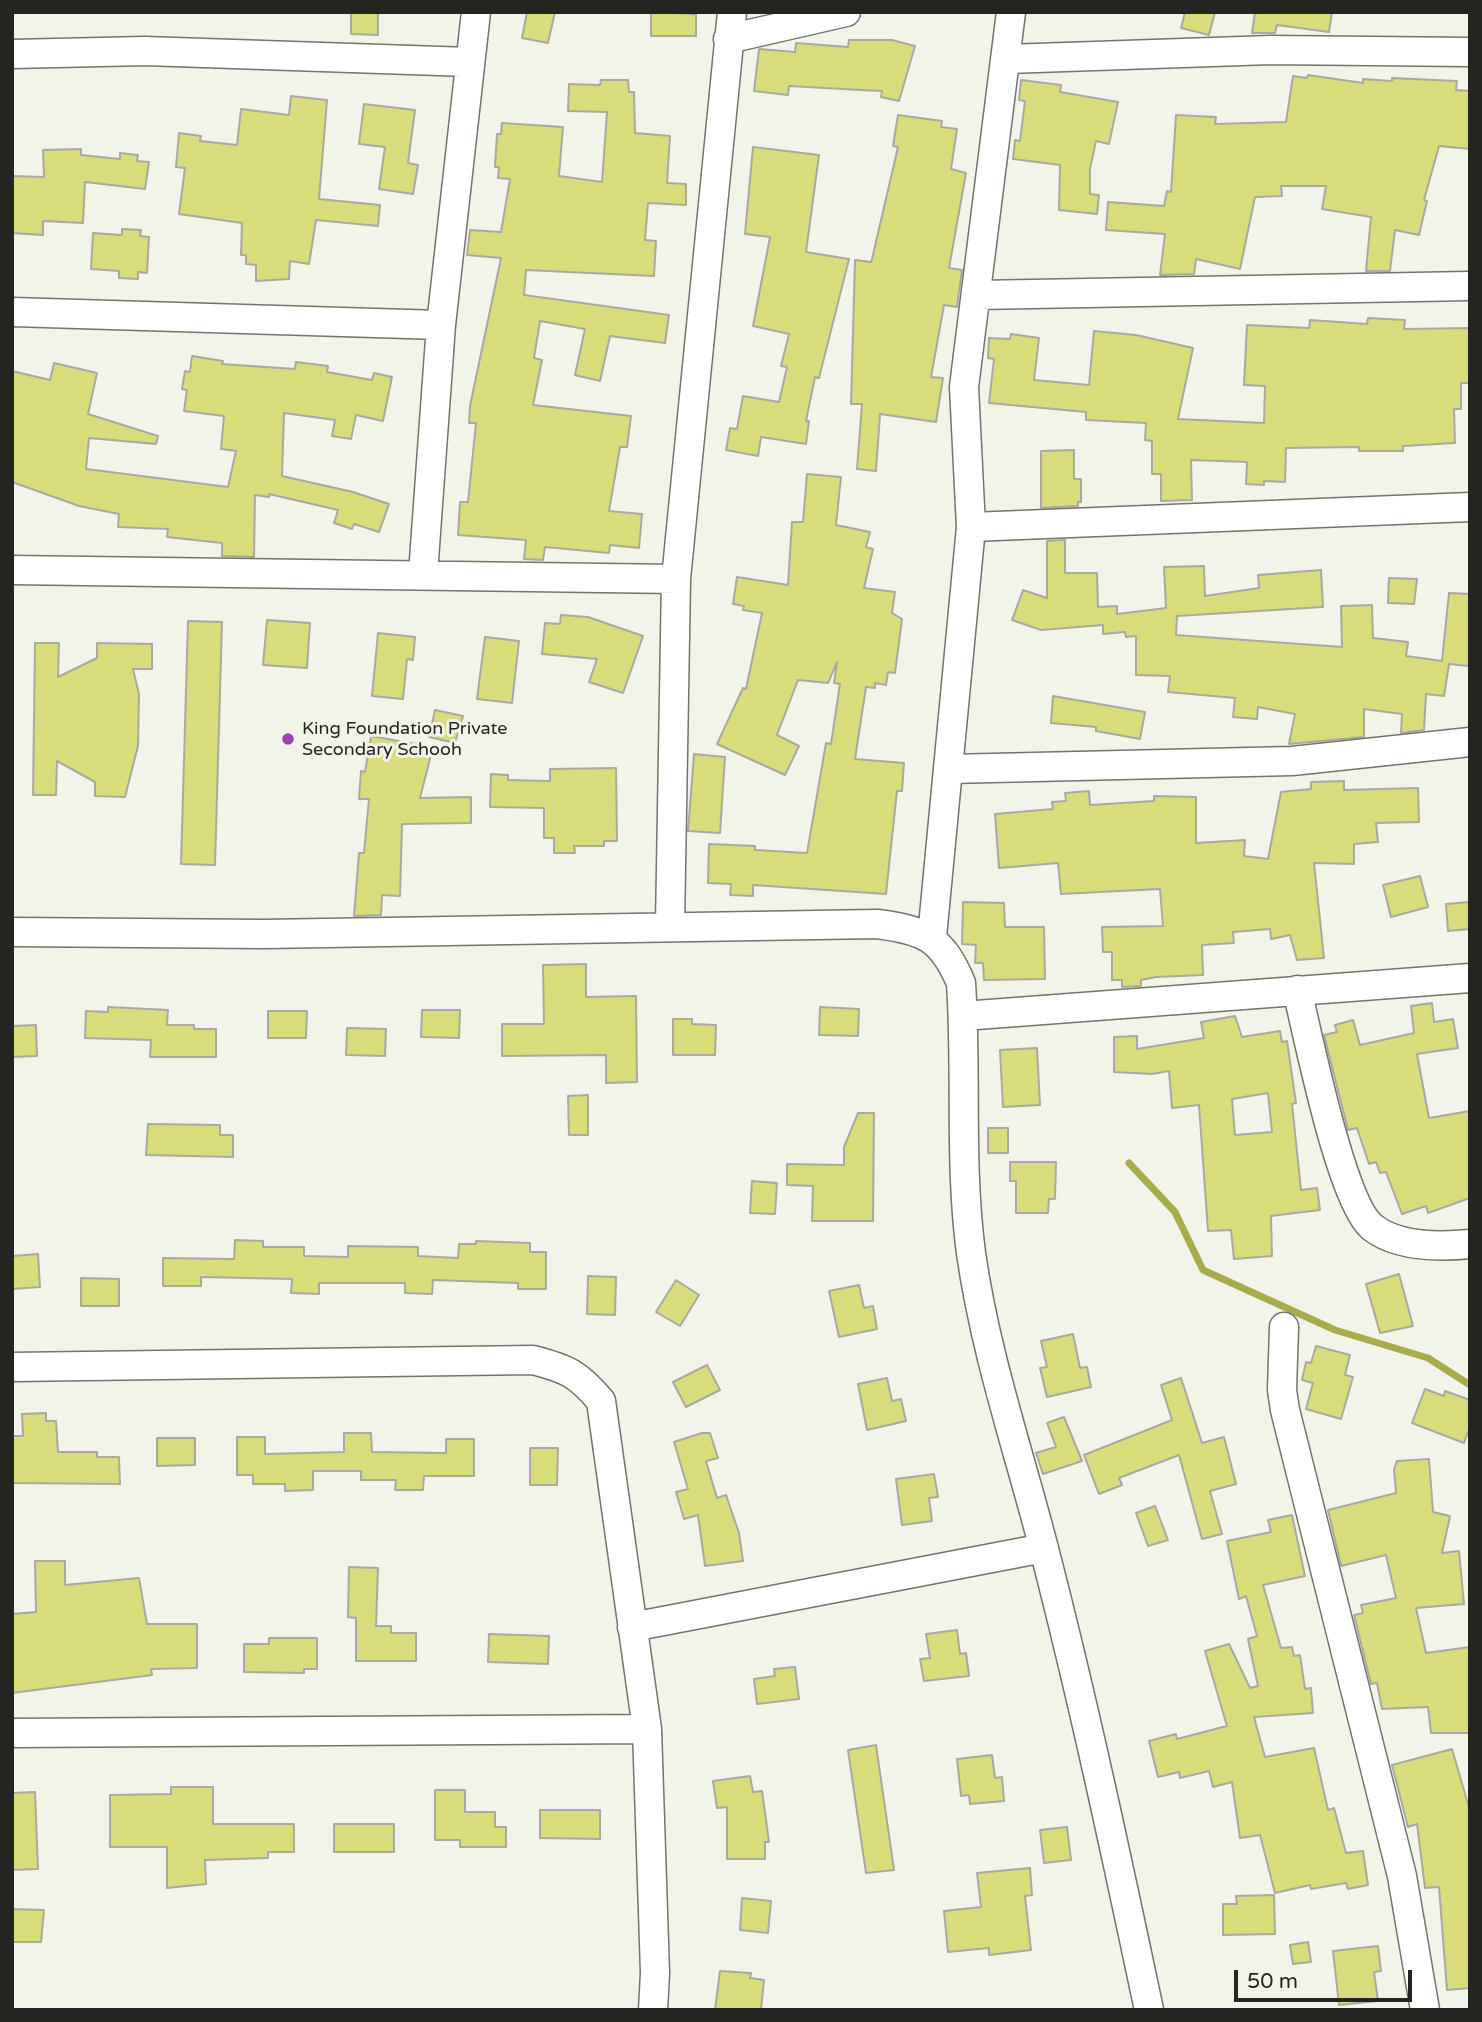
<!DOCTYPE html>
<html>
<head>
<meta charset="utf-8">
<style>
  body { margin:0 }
  #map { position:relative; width:1482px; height:2022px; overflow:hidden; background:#f2f3e9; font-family:"Varela Round",sans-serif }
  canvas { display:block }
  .frame { position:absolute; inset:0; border:14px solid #242420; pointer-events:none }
  .scale { position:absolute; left:1234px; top:1970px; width:178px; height:32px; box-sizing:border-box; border:4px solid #242420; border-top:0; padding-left:9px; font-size:21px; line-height:24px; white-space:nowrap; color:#242420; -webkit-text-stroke:5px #f2f3e9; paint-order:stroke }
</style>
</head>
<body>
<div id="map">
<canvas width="1482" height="2022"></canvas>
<div class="frame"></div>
<div class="scale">50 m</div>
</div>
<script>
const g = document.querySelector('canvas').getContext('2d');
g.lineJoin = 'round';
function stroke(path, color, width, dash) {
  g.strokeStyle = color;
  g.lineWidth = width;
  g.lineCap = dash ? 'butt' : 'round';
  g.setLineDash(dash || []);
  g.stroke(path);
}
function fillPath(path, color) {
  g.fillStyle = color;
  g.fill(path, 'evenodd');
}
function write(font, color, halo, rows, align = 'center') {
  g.font = font + ' "Varela Round",sans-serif';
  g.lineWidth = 6;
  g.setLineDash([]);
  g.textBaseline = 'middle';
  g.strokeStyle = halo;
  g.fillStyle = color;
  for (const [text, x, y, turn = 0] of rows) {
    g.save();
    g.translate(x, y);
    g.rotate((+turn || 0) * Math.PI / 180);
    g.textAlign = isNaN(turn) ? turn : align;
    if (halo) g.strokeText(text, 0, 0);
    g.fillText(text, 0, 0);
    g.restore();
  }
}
stroke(new Path2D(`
  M1129,1163l46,49 28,58 132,60 93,28 42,27`), '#a9ac4a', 7);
const building = new Path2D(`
  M351,12h27v23l-27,-1z
  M527,12h28l-7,31 -26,-5z
  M651,12l45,2v22h-45z
  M1185,12h30l-6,23 -28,-7z
  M1255,12h77l-3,20 -52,-7 -2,8h-23z
  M849,40h43l23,6 -16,55 -18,-4 1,-6 -21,-1 -72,-4 -1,9 -34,-4 5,-42 36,3 1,-9 52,4z
  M1308,75l55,8v-4l29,2v-3l65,3 -1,9 14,1v58l-31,-3 -15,54 3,1 -8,34 -24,-5 -5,41h-24l5,-54 -49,-8 4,-23h-45l1,10 -27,1 -15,72 -44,-10 -2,15 -34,1 5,-41 -59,-4 2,-28 56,4 3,-15 4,1 5,-77 40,2 -1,7 71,-2 7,-46 14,2z
  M601,80h27l1,12h5l1,41 35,3 -3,47 19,1v21l-38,-2 -3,37 11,1 -2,35 -128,-6 -2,25 145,20 -4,28 -55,-7 -10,45 -25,-6 10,-46 -45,-8 -6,37 8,2 -9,45 98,11 -4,31h-7l-11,64 33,3 -3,34 -29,-3 -1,8 -64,-6 -2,13 -19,-1 2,-19 -68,-5 2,-33h8l8,-79h-7l1,-17 31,-148 -34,-3 3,-25 31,2 9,-53 -12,-1 1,-11h-4l2,-33h4l1,-11 61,4 -4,49 43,6 5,-70 -39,-1 1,-27 31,1z
  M1021,80l40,5 -1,7 58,10 -9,42 -13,-3 -6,28v25l9,1 -2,19 -38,-4 1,-45 -47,-6 2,-19 5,1 5,-40 -6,-1z
  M291,96l36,4 -8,99 61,6 -2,21 -62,-6 -7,44 -19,-3 -1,18 -33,2v-16l-10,-1v-9h-5l1,-32 -63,-9 6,-46 -9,-1 3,-34 22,3 -1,5 37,4 4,-36 48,6z
  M364,104l51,6 -7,53 10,2 -5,29 -34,-5 6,-42 -26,-3z
  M898,115l44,6 -1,6 16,2 -6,40 15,4 -17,95 13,2 -5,37 -13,-2 -13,72 12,1 -7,44 -56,-8 -4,57 -19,-2 5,-65h-11l4,-144 16,2 1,-3 26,-112 -5,-1z
  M753,147l66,8 -13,97 43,7 -30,119 -4,-1 -9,44h3l-3,23 -45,-7 -3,19 -32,-6 4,-22 7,1 6,-33 36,6 8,-35 -6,-1 8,-32 -36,-8 17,-89 -25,-3z
  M81,149v6l39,4v-6l18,2 -1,6 12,1 -4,27 -60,-7 -2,41 -40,-2v14l-31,-2v-57l32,1 -1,-27z
  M122,229l19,1 -1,6 9,1 -2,36 -9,-1v7l-19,-1v-7l-28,-2 2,-36 29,2z
  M1368,318l37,2 -1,9 66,-1v55h-9v26h-7l1,34 -52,3v5h-44v-4l-73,1 -1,34 -21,-1v4l-18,-1 1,-22 -56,-2 1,40 -31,1v-27h-9v-33l-7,-1 1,-17 -60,-3v-8l-97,-9 5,-44 -6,-1 1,-20 21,1 1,-5 28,4 -5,42 55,5 5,-54 42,4 57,13 -15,71 86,4 1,-37 -21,-1 3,-60 62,3 1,-8 57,4z
  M192,356l31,5 -1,3 73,5 1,-7 32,4 -1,6 45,8 2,-7 18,4 -9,44 -27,-6 -5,24 -19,-3 3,-16 -51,-7 -2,63 71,16 36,12 -10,28 -25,-8 -2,5 -18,-6 4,-13 -69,-16v3l-14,-2 -1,62 -32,-1v-13l-55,-6 1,-8 -50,-2 1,-13 -40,-8 -67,-24v-111l38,9 4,-17 43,10 -9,41 70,22 -2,8 -67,-6 -3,31 142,18 8,-36 -15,-2 3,-33 -40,-5 3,-21 -5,-1 3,-18 5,1z
  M1074,450v29h7v23h-3v4l-37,2v-57z
  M807,474l34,3 -5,48 34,7 -4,15 7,2 -9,39 31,4 -3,21 10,6 -7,54 -7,-1 -2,13 -11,-2v5l-9,-1 -11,72 49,4 -2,28h-5l-11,103 -133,-9v11l-23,-1 1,-11 -23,-1 1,-39 46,2v4l52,3 19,-110 5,1 9,-60 -6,-1 3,-21 -9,21 -30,-3 -21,55 22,11 -14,29 -68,-31 26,-56 3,1 16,-76 -19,-3 1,-4 -11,-2 4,-27 51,8 4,-63h11z
  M1065,540v33h32l1,34 19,-1v8l49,-6 -2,-41 40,-1 1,30 54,-8 -1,-13 63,-5 2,37 -146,9 -1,19 166,12 -1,-41 31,-1 1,33 35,4 -2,14 36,5 7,-68 21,1 -1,72 -20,-2 -5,32 -18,-2 -2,36 -23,3 1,-19 -38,-5v28l-75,7 6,-30 -37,-7 -1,12 -24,-2 2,-19 -67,-6 2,-16 -34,-1v-39l-10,1 -1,-5 -22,2v-9l-62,5 -29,-10 11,-30 24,8v-57z
  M1389,578l28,1 -3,25 -26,-1z
  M561,615l27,2 55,19 -20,57 -34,-11 8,-23 -55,-5 3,-31 15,1z
  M267,620l43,3 -3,45 -44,-3z
  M188,621l34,1 -7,243 -34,-1z
  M378,633l37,4 -2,23 -6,-1 -4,40 -31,-3z
  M485,637l34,4 -7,62 -35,-4z
  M35,643h24l-1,34 39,-19v-15l55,1v25h-19l6,25 -1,52 -13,51 -30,-1v-14l-38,-21 -1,34h-23z
  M1053,696l92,16 -5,27 -44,-8v-4l-45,-4z
  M435,710l28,6 -8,27 -26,-6z
  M371,736l62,11 -13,51 51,-1v26l-69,1 -2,72 -18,-1 -1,20 -27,1 5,-63h5l5,-54h-10l2,-28 4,1z
  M694,754l31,3 -5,76 -32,-2z
  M616,768l1,73h-13v5h-30l1,7h-21v-15h-10v-30l-54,-1 1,-33 17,1v5l42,1v-12z
  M1344,781v9l74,-2 1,34 -43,1 2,19 -24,2v20l-40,-1 10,95 -27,2 -7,-25 -19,4 -1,-10 -37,3 1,11 -32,2 1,30 -47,2 -15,3v6l-19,1v-7h-10v-28h-9l-1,-25 61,-1 -3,-37 -99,5 -3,-31 -59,5 -4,-54 58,-5 -1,-7 14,-1 -1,-8 24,-2 1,14 64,-4v-5l42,1v46l49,-3 -1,16 24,3 13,-67 30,-3v-7z
  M1420,876l8,31 -37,10 -8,-32z
  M963,902l41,1 1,24h39l1,52 -61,1 -1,-17h-8l1,-18 -14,-1z
  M1470,902v27l-22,2 -2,-27z
  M586,964v33l50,-1 1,86 -31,1v-28l-104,1v-32h42l-1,-59z
  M1432,1003l2,19 19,-3 5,29 -41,6 12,64 41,-7v87l-42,15 -2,-7 -24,8 -16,-42 -6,1 -4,-11 -7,2 -12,-36 -9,2 -24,-95 13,-3 -2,-7 18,-5 7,25 54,-12 -3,-27z
  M108,1007l60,3 -1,15h27v4h22v28h-66l1,-17 -66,-2 1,-27 22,1z
  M820,1007l39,2 -1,27 -39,-1z
  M422,1010h38l-1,28 -38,-1z
  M268,1011h39l-1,27h-38z
  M1235,1016l7,21 38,-6 2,11 5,-1 9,62 -4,1 9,86 16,-2 3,22 -49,6 1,40 -38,3 -3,-29 -23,1 -9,-126 -27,3 -3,-37 -17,3 -38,-2v-35l23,-1v13l67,-11 -3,-16zM1268,1093l4,39 -37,3 -3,-36z
  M673,1019h19v5l24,1 -1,30h-42z
  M36,1025l1,31 -25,1v-31z
  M347,1028l39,1 -1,27 -39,-1z
  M1037,1048l3,57 -37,2 -3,-57z
  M588,1095v40h-19l-1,-39z
  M858,1113h16l-1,108h-61l1,-35 -26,-1v-21l57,1v-18z
  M148,1124l72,1v10h13v22l-87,-2z
  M988,1128h20v25h-20z
  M1010,1162h46l-1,37h-6l-1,14h-32v-32h-6z
  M752,1181l25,2 -2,31 -25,-1z
  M235,1240l28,1v6h41v9l44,1v-11l70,1v9l40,2 1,-14h17v-3l54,2v9h16v37h-28v-6l-85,-3 -1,14 -27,-1v-10h-86v11l-28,-1 1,-14 -91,-2v9h-38v-28l71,1z
  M38,1254l2,33 -28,2v-33z
  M1399,1274l14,52 -33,7 -14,-49z
  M588,1276l28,1 -1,38 -28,-1z
  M81,1278l38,1v27h-38z
  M676,1280l23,15 -19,31 -24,-14z
  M859,1285l5,23 9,-2 4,23 -38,8 -10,-46z
  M1073,1334l7,34 7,-1 4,20 -44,10 -7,-29 7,-1 -6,-26z
  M1316,1346l34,9 -5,20 8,2 -12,42 -35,-10 7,-26 -11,-3 4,-18 5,1z
  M707,1365l13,25 -34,17 -13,-25z
  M887,1378l5,23 9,-2 5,22 -39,9 -9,-46z
  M1181,1378l21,65 22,-6 12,47 -26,7 12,43 -20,5 -23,-84 -60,23 3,7 -23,9 -15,-39 88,-35 -11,-35z
  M1425,1389l19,7 1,-5 25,9v27l-6,16 -52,-20z
  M46,1413v8h10l2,31h39v5h22l1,27 -108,-1v-47h11l-1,-22z
  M1064,1417l18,44 -39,13 -7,-21 20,-6 -9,-24z
  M344,1433h27l1,19 74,1v-14h28v37h-50l-1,14h-28l1,-10h-35v-9h-48v19l-28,1v-7h-32v-9h-16v-38h28v17l79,-2z
  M702,1433h8l8,25 -12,3 11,37 9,-3 13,38 4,28 -38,5 -7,-51 -14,4 -8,-27 12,-3 -14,-47z
  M157,1438h38v27l-38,1z
  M530,1448h28l-1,37h-27z
  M1429,1459l4,53 17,4 -8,37 17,-2 5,53 -48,4 10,45 44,-6v86h-39l-3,-26 -46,2 -5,-26 -6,1 -17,-69 9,-2 -2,-8 35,-7 -10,-43 -45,11 -13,-56 68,-17 -2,-24 3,-8z
  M934,1474l4,23 -9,1 3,23 -30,4 -6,-46z
  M1155,1506l13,34 -20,6 -12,-33z
  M1292,1515l13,61 -42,9 18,63 11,-1 2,9 6,-1 5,34 6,-1 2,25 -59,4 11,40 49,-9 14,62 6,-2 12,45 17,-2 5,34 -20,4 -2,-6 -35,6 -1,-4 -35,8 -15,-58 -20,3 -8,-56 -19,5 -4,-16 -29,7 -1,-6 -21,5 -9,-36 27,-7 1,5 50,-13 -22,-75 24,-7 21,44 8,-2 -10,-47 9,-3 -11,-40 -7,3 -12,-58 44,-9 -3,-12z
  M35,1561h30v24l74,-7 8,46h50v44l-46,1 1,6 -140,18v-79l24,-2z
  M349,1567l29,1 -2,58h15v7h25v28h-60v-43l-8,-1z
  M957,1630l3,24 6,-1 3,23 -45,5 -4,-22 10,-1 -4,-24z
  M489,1634l60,2 -1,28 -60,-2z
  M269,1638h48v31h-13v4l-60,-1v-28h25z
  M795,1667l4,32 -42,5 -3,-25 21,-3 -1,-7z
  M876,1745l18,125 -28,3 -18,-123z
  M1452,1749l18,62v177l-23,2 -8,-103 -14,1 -8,-64 -9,3 -16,-62z
  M992,1755l3,23 7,-1 2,24 -34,3 -1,-9 -8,1 -4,-37z
  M750,1776l3,16 9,-1 7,51h-4v17h-38v-52l-10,1 -4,-27z
  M171,1787h42v37h81v28h-26v6l-63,2 1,24 -39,4v-41h-57v-52l61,-1z
  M435,1790h30v22h30v15h11v20h-46v-7h-25z
  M35,1792l3,77 -26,1v-77z
  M540,1810h60v29l-60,-1z
  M334,1824h60v28h-60z
  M1067,1827l4,33 -27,3 -4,-33z
  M1030,1868l2,27 -7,1 6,54 -42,5v-7l-41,4 -4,-41 37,-4 -4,-34z
  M1274,1895l1,39 -52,1v-31h14l-1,-8z
  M742,1898l29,3 -3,32 -28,-3z
  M12,1909l32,1 -3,32h-29z
  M1308,1942l3,20 -18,2 -3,-19z
  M1378,1946l3,25 -7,1 4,29 -39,4 -6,-54z
  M720,1971l31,2 -1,5 14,2 -3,30h-46z`);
fillPath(building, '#d9dc7b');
stroke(building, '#a9a9a0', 2);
const minor = new Path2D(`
  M728,39l118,-27
  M12,54l133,-3 324,11
  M1007,59l264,-9 199,2
  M977,295l493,-9
  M12,312l429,13
  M971,527l499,-20
  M12,570l664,9
  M423,574l18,-249 35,-313
  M949,769l343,-8 178,-19
  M670,925l6,-346 56,-567
  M12,932l252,2 613,-10c48,6 65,14 84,59 6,90 -2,180 10,270 14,99 47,196 72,292 40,154 73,309 106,465
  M932,937l39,-410 -7,-140 47,-375
  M1297,990c11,45 44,212 75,237 25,20 67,20 98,17
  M963,1016l507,-38
  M1284,1327l-2,63 3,20 117,466 23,134
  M12,1367l521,-7c35,9 45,14 68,41l46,328 8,244 -2,37
  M632,1627l412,-79
  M12,1733l635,-4`);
stroke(minor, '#73746b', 31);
stroke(minor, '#fff', 28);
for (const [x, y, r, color] of [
  [288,739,7,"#9b42ae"]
]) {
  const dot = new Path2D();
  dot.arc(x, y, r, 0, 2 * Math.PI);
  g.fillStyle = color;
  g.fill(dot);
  stroke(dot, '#f2f3e9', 2.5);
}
write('18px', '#242420', '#f2f3e9', [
  ["King Foundation Private",302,729],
  ["Secondary Schooh",302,750]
], 'left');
</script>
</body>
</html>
